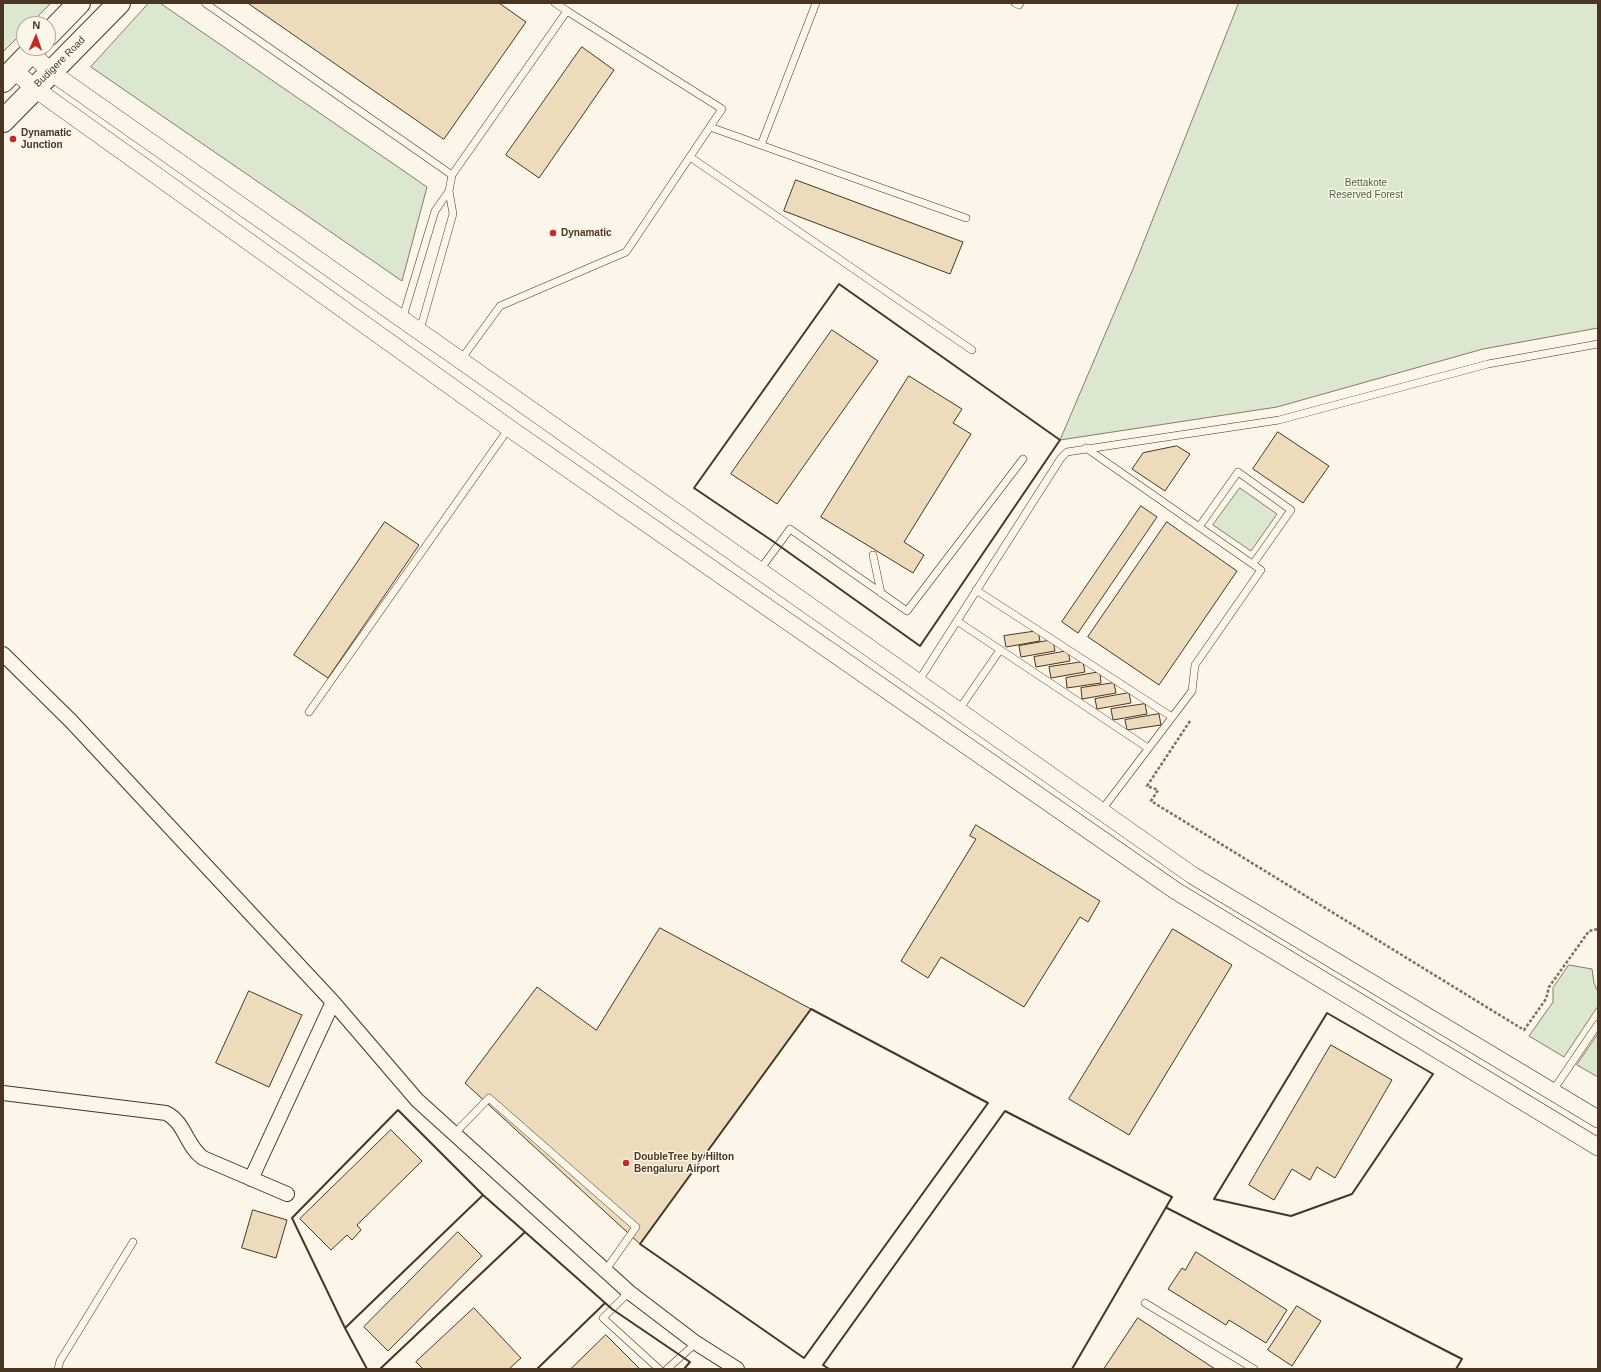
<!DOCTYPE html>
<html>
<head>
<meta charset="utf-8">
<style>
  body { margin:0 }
  #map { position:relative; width:1601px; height:1372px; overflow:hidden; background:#fbf6e9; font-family:Arial,sans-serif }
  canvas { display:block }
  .frame { position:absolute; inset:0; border:4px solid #4a3520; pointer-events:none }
  .north { position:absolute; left:16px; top:16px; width:40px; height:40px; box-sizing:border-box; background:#fbf6e9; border:1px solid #b4a999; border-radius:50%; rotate:2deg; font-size:11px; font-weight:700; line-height:16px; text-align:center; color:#4a3520 }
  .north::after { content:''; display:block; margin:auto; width:14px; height:18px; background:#c62828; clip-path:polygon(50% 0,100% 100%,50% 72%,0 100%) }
</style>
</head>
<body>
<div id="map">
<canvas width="1601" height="1372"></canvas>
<div class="frame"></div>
<div class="north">N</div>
</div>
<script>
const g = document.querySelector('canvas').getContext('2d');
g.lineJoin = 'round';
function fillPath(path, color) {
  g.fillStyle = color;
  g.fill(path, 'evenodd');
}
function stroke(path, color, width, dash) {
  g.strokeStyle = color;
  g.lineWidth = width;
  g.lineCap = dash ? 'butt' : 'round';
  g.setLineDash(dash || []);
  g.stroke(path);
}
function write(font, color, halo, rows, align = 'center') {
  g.font = font + ' Arial,sans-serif';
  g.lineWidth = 3;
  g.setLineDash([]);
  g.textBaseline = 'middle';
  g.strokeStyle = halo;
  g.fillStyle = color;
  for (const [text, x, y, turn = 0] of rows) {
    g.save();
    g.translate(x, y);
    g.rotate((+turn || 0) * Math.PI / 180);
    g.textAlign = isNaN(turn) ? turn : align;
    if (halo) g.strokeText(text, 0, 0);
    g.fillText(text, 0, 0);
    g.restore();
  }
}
const green = new Path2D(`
  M3,3h48l-21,21h-6v7l-21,21z
  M149,3h11l267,184 -25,94 -311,-214z
  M1239,3h359v325l-115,21 -206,58 -217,33 73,-171z
  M1240,488l37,26 -26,37 -38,-26z
  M1569,965l23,4 2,14 4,9v14l-34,51 -35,-21 24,-34v-14z
  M1598,1034v43l-21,-12z`);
fillPath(green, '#dce7d0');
stroke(green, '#887966', 1);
const building = new Path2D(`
  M248,3h251l27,19 -82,117z
  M582,47l32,23 -75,108 -33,-23z
  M796,180l167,62 -13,32 -166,-63z
  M832,330l46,31 -101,143 -46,-30z
  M909,376l53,33 -9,14 18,11 -67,108 20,13 -11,18 -92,-56z
  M1278,432l51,34 -26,37 -50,-34z
  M1177,446l13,8 -25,37 -33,-22 11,-16z
  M1141,506l16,11 -79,116 -16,-11z
  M385,522l34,23 -91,133 -34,-23z
  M1167,522l70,49 -78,114 -71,-48z
  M1038,631l2,10 -34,6 -2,-11z
  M1053,640l2,11 -34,6 -2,-11z
  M1068,651l2,10 -34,6 -2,-10z
  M1083,662l2,10 -34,6 -2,-11z
  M1100,672l1,11 -34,5 -1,-10z
  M1114,683l2,10 -34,6 -1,-11z
  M1129,693l2,10 -34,6 -2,-10z
  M1145,704l2,10 -34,6 -2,-11z
  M1159,714l2,11 -34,5 -2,-10z
  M976,825l124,76 -12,21 -8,-5 -56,90 -83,-50 -13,21 -27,-17 75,-122 -6,-3z
  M660,928l151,81 -171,235 -175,-161 72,-96 59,43z
  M1173,929l59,36 -103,170 -60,-36z
  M249,991l53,24 -33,72 -53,-24z
  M1331,1045l61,35 -57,98 -18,-11 -7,13 -18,-11 -18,31 -25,-15z
  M391,1130l31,31 -65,64 4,5 -9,10 -5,-5 -16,15 -31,-31z
  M253,1210l34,10 -11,38 -34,-10z
  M458,1232l24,24 -94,95 -24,-24z
  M1196,1252l91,58 -21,33 -37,-23 -3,5 -58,-36 14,-21 3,2z
  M1297,1306l24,15 -29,45 -24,-16z
  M474,1308l47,50 -12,11h-86l-7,-7z
  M1138,1318l77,51h-111z
  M606,1335l34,34h-69z`);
fillPath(building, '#ecdcbc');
stroke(building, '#4a3520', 1);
const service = new Path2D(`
  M205,3l247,172
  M1015,3l4,2 1,-2
  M710,127l256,91
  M761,145l55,-142
  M690,157l282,193
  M402,320l33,-109 14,-20
  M420,330l33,-116 -4,-23 3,-16 115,-164 -12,-8
  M460,361l40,-55 126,-54 96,-143 -155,-98
  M1086,448l175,122 -66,95 -3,26 -91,120
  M1199,527l39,-55 53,38 -38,54
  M873,555l8,38
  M759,571l31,-42 117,82 116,-152
  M976,590l196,127
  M957,621l191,127
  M918,682l143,-224 6,-6 212,-32 209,-56 110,-20
  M958,711l42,-61
  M309,712l200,-284
  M1552,1092l46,-68
  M454,1134l35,-36 147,129 -31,44
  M629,1292l-26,26 56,51
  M1145,1303l109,66
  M58,1369l2,-8 73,-119
  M667,1369l29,-26`);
const minor = new Path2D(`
  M3,654l68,67 262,281 84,98 212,192 67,51 41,26
  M3,1093l163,20c19,9 20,33 37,45l84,36
  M251,1179l82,-177`);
const tertiary = new Path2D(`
  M31,53l20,19 1141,803 406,244
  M14,70l20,18 475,340 667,463 422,256`);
const primary = new Path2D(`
  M48,35l31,-32
  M3,81l32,-33
  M3,121l116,-118`);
stroke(service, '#4a3520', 8);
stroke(minor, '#4a3520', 16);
stroke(tertiary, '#4a3520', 18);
stroke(primary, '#4a3520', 24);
stroke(new Path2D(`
  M1190,721l-43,65 11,4 -7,11 373,229 22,-31 3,-12 40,-56 9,-2`), '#7f6f5c', 2.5, [3, 2]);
stroke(service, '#fbf6e9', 7);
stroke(minor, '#fbf6e9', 14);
stroke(tertiary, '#fbf6e9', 17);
stroke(primary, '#fbf6e9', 22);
stroke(new Path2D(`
  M839,284l221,156 -140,206 -146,-104 -80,-54z
  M811,1009l177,94 -184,255 -164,-114z
  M1327,1013l106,61 -81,120 -61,22 -77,-17z
  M1167,1208l295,151 -6,10
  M345,1328l-53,-110 106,-108 85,85
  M367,1369l-22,-41 138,-133 42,37
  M380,1369l145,-137 87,77 78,53 -6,7
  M537,1369l68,-66
  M829,1369l-6,-4 182,-254 167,86 -100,172`), '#4a3520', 2);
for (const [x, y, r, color] of [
  [13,139,4,"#c62828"],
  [553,233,4,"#c62828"],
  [626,1163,4,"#c62828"]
]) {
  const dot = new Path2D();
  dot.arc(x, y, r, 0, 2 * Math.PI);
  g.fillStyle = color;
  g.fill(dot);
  stroke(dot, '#fbf6e9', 1.5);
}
write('10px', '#4a3520', '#fbf6e9', [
  ["Budigere Road",60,62,-45]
]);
write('bold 10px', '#4a3520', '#fbf6e9', [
  ["Dynamatic",21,133],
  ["Junction",21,145],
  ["Dynamatic",561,233],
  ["DoubleTree by Hilton",634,1157],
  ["Bengaluru Airport",634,1169]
], 'left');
write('10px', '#436837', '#fbf6e9', [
  ["Bettakote",1366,183],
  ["Reserved Forest",1366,195]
]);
</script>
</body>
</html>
